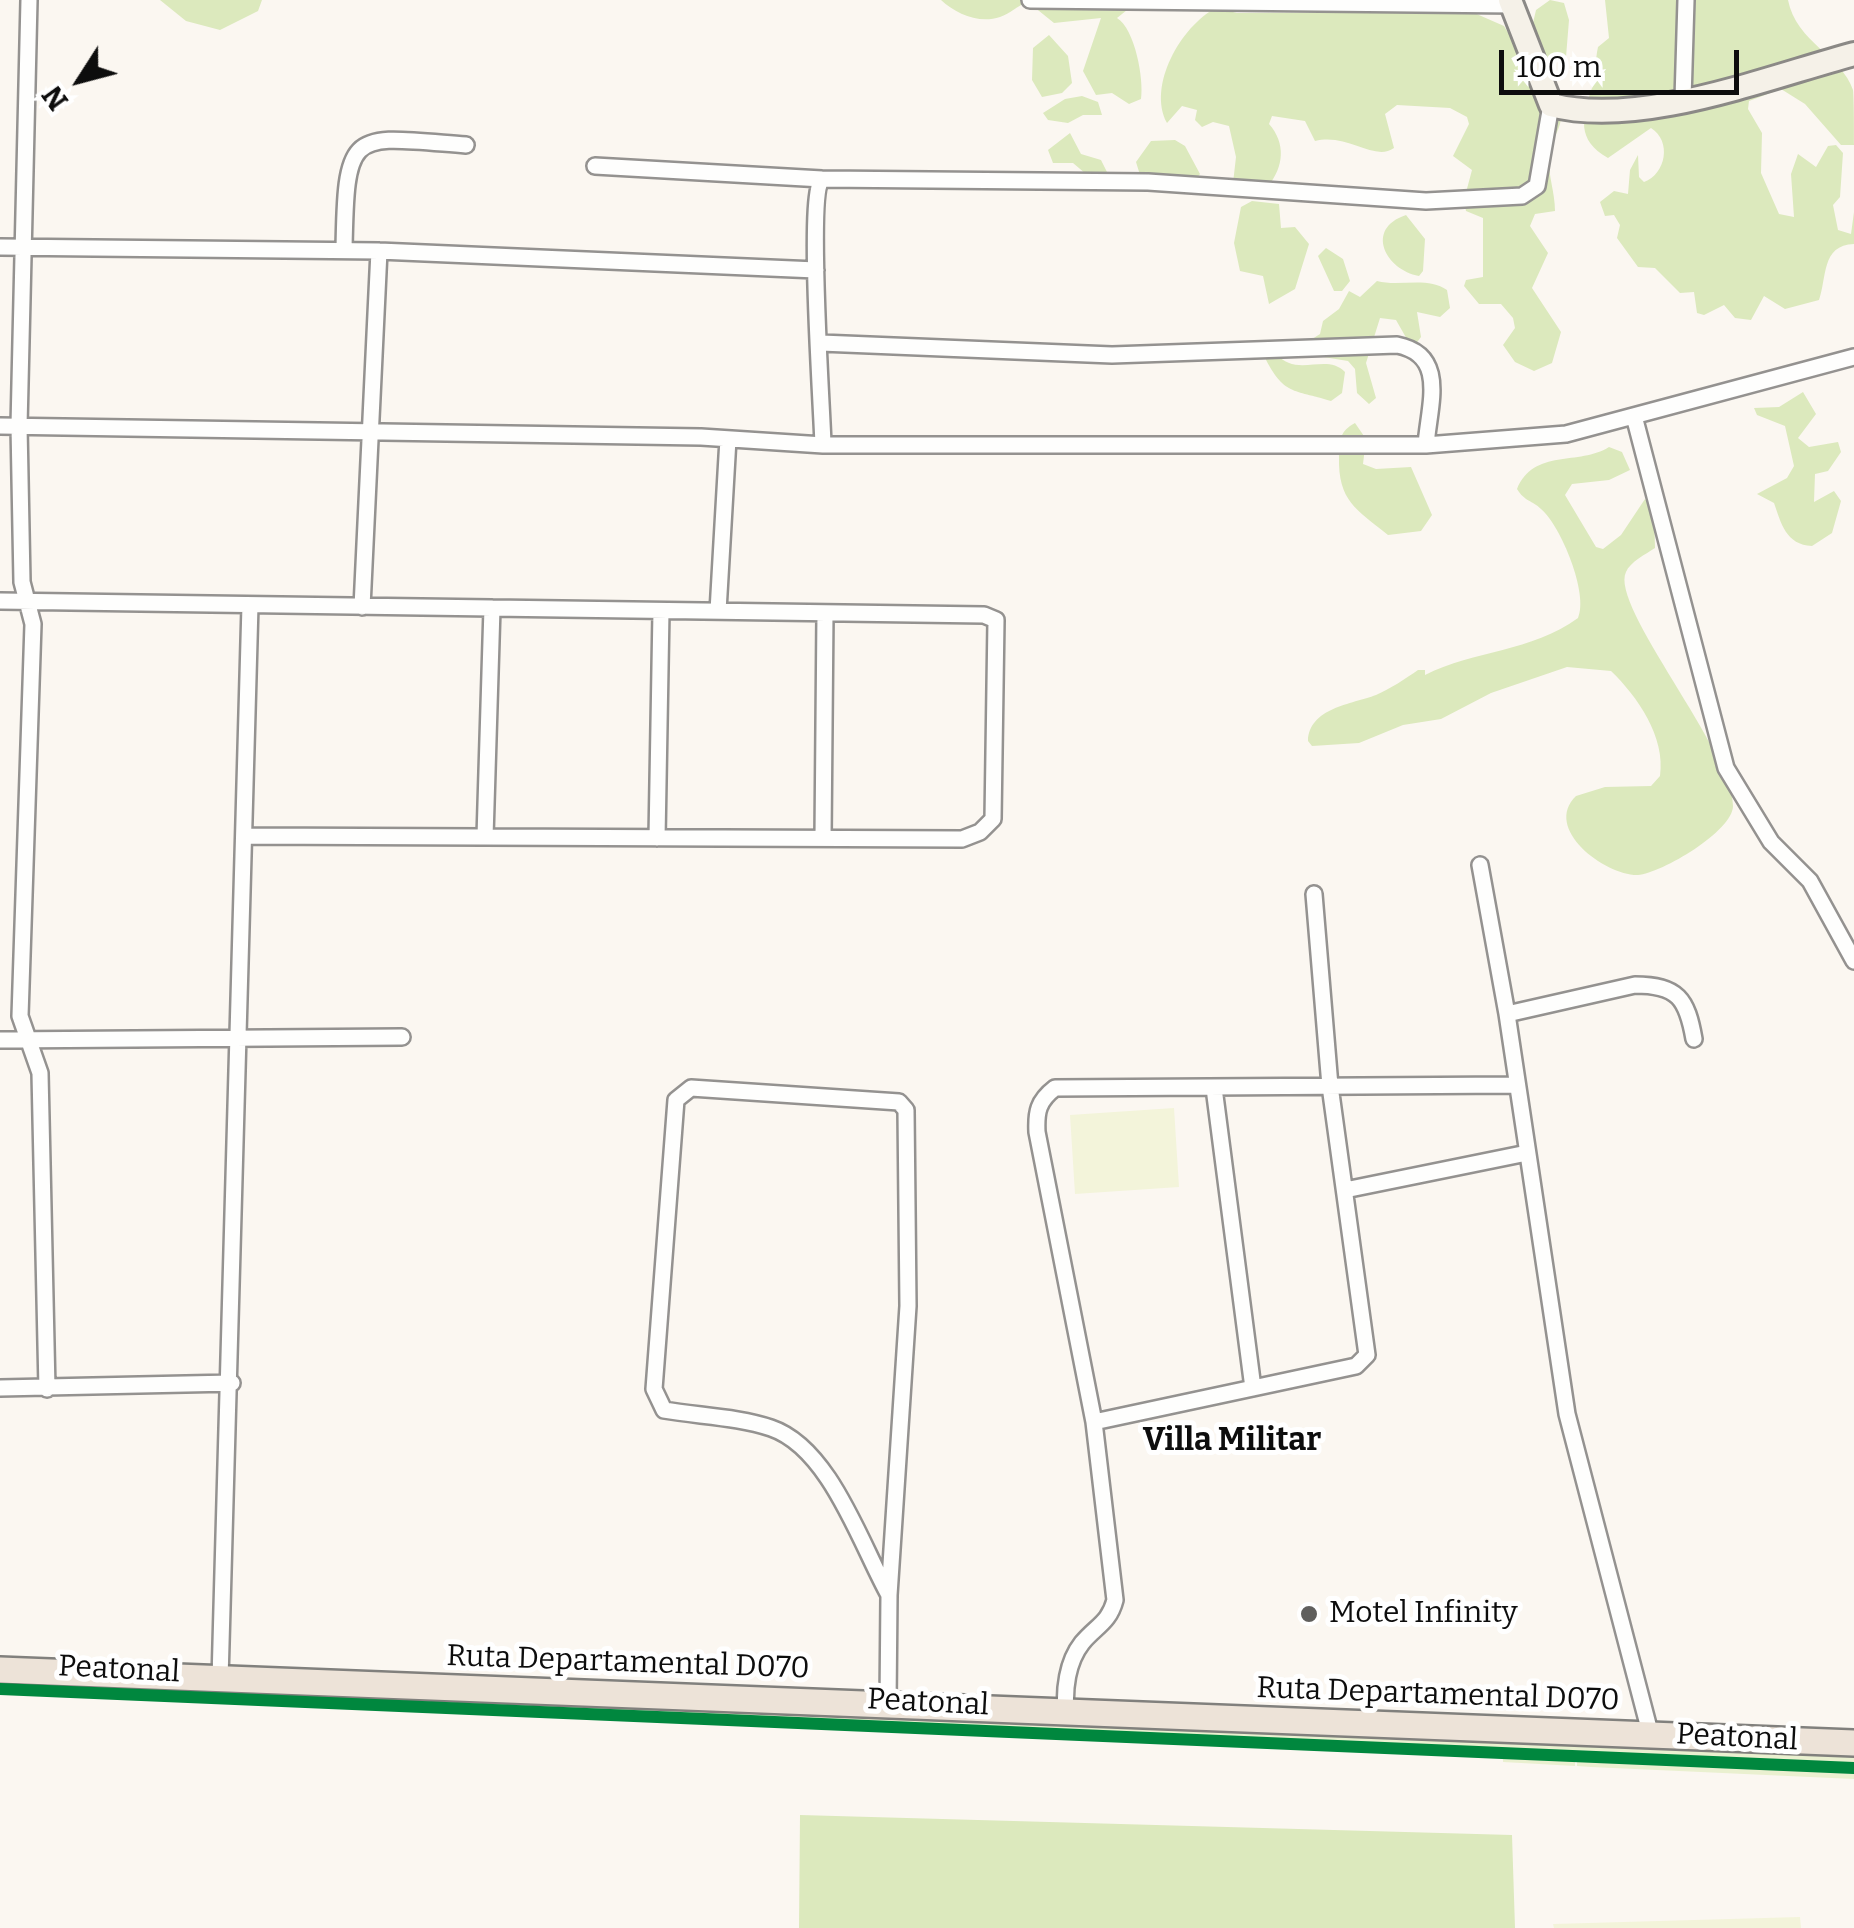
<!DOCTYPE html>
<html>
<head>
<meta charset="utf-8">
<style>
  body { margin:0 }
  #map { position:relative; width:1854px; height:1928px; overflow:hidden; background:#fbf7f1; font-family:Bitter,serif }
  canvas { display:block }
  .north { position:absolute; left:30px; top:30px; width:100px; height:100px; -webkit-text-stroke:8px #fff; paint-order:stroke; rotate:234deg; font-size:28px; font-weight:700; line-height:40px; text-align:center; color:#0d0d0d }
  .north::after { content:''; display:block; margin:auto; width:35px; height:45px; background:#0d0d0d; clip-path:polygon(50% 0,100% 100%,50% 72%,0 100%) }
  .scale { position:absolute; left:1499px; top:50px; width:240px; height:45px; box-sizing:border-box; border:5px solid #0d0d0d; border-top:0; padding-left:12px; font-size:30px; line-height:35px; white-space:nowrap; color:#0d0d0d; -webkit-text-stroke:8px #fff; paint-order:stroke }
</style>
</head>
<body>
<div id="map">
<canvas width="1854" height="1928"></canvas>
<div class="north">N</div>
<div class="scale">100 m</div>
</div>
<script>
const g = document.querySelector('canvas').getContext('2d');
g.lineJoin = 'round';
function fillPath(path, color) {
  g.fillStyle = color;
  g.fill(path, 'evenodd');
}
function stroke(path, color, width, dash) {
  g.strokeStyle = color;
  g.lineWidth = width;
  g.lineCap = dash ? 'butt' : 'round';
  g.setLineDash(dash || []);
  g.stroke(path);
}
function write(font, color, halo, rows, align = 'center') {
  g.font = font + ' Bitter,serif';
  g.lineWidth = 10;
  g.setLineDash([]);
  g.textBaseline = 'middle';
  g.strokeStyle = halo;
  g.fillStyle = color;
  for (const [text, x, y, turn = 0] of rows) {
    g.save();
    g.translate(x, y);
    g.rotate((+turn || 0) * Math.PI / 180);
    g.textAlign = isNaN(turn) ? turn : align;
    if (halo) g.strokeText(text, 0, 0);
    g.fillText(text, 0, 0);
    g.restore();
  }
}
fillPath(new Path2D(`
  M0,1678c618,27 1236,51 1854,79v7l-1854,-78z
  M1503,1752l72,4v10l-72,-4z
  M1577,1756l277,16v7l-263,-12 -14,-1z`), '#eaf0d0');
fillPath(new Path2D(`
  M160,0h102l-4,11 -38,19 -34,-9z
  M941,0h189l-3,10 -10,8c18,11 27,61 24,81l-12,5 -17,-11 -16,2 -13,-24 18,-53 -47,5 -26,-21c-10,3 -18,12 -28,15 -21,7 -44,-3 -59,-17z
  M1550,0l14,3 5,17 -3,37 -9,5 -10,-4 -14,-35 3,-13z
  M1605,0h183c8,42 54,56 65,90 1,10 1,42 1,55h-13l-36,-41 -24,-15 -32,12 -1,8 14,24 -1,40 18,41 15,3 -3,-43 7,-20 18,13 12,-21 8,-1 7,8 -3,44 -7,8 5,25 13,4 3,-22v32c-33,1 -27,34 -35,56l-34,9 -21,-13 -13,24 -16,-2 -11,-13 -20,10 -7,-2 -3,-21 -14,1 -25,-25 -17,-1 -21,-29 3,-13 -6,-10 -9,1 -5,-14 14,-11 14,3 2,-24 8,-15 1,22 5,5c22,-8 28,-41 7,-54l-43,30c-32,-18 -26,-41 -16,-70 4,-11 3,-28 6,-41l11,-9z
  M1216,8l21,5 235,-1 32,14 57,93c-2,15 -12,22 -12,38 -1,19 6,35 6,54l-20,3 -5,12 18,27 -16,35 29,44 -9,31 -18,8 -19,-9 -12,-17 12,-17 -2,-10 -12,-14h-22l-15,-18 2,-6 17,-3v-59l-17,-7 -2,-11 8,-30 -19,-14 16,-32 -2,-7 -17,-9 -53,-3 -12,9 9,34c-20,14 -45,-15 -79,-7l-10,-20 -33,-5 -3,8c17,19 15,43 -1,62l-35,-3 3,-26 -7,-31 -16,-4 -11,5 -7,-7 2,-10 -15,-4 -15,17c-20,-37 14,-97 49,-115z
  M1049,35l19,21 4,27 -10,10 -20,4 -10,-17 1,-32z
  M1082,96l16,6 4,13h-19l-15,8 -20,-3 -5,-7 22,-14z
  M1070,133l11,21 20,6 7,14h-22l-13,-11h-20l-5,-13z
  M1175,140l10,6 15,28 -12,16 -11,3 -37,-18 -4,-13 15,-21z
  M1252,201l27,3 2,24 14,-1 14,17 -14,45 -26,15 -6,-28 -23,-5 -6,-28 7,-36z
  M1406,215l19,24 -2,32 -4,5c-33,-6 -55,-47 -13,-61z
  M1326,248l17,11 7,22 -8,10h-8l-16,-35z
  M1377,281c22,6 51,-5 70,9l3,18 -10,9 -23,-5 4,25 -6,8 -7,-4 -12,-21 -16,-2 -14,45 10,35 -7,6 -12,-11 -2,-24 -7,-8 -37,-6 -5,-12 14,-9 3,-13 16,-12 10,-18 11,6z
  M1276,353c20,26 50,-1 69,19l-3,21 -11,8c-38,-12 -47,-5 -67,-45z
  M1803,392l13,22 -18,24 11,9 29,-5 3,10 -13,19 -13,3 -1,28 20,-11 7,10 -9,32 -20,13c-26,-1 -31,-23 -38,-43l-17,-9 30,-16 7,-12 -9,-40 -28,-11 -3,-7 25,-1z
  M1355,423l11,16 -3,25 13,5 35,-2 21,48 -11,16 -33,4c-32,-26 -50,-34 -49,-78 0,-17 1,-26 16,-34z
  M1609,447l13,5 8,18 -21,10 -37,4 -7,11 31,52 7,2 18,-14 24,-36 9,11 1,38c-9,6 -25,14 -29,24 -17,34 108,180 107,234 0,25 -71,67 -95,69 -32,1 -96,-46 -62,-79l29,-9 46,-1 9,-10c6,-39 -23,-80 -49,-105l-44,-4 -76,26 -50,26 -38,6 -44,18 -47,3 -4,-5c1,-33 44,-37 68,-46 14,-6 29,-16 42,-25h7v5c50,-25 106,-23 153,-57 11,-24 -17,-92 -37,-109 -9,-9 -16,-7 -24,-20 17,-41 62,-23 92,-42z
  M800,1815l712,20 3,93h-716z`), '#dce9bd');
fillPath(new Path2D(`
  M1174,1108l5,79 -104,7 -5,-79z
  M1800,1917l1,11h-247l-1,-4z`), '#f3f4da');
const street = new Path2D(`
  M29,0l-10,426 3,156 11,42 -13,392 20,57 7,316
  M1030,0l483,5
  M1683,99l3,-99
  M595,166l227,13 326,3 278,19 96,-5 15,-10 14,-81
  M822,179c-15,17 0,228 1,266
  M0,247l379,4 437,19
  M344,250c2,-124 7,-114 122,-105
  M821,343l291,12 285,-10c51,10 32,60 29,100
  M1634,416l92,352 45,74 39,39 44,80
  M0,426l701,11 122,8h603l140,-11 288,-77
  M0,601l984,14 12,5 -3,199 -13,13 -18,7 -718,-3
  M362,607l17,-356
  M718,611l10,-172
  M485,837l7,-229
  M657,838l4,-227
  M823,838l2,-225
  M1480,865l27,149 60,400 84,322
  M1507,1014l128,-29c43,0 52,14 59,54
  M0,1040l402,-3
  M1214,1088l39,300
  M1345,1190l182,-37
  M0,1388l232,-5
  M1094,1422l262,-56 11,-11 -37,-269 -16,-192
  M220,1679l30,-1074
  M888,1705l1,-110 19,-289 -2,-196 -7,-8 -208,-14 -15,12 -22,289 10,21c35,6 75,7 107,18 59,20 90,117 118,167
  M1066,1712c-2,-22 1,-50 16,-69 14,-17 27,-20 33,-43l-21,-178 -57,-290c-1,-20 1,-31 18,-44l459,-3`);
const secondary = new Path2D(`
  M1510,0l41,105c89,23 214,-27 303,-51`);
const primary = new Path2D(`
  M0,1670l1854,73`);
stroke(street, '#949290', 20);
stroke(secondary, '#8b8986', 28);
stroke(primary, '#81807d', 30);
stroke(street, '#fefefd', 15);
stroke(secondary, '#f5f1e8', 22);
stroke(primary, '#ede3d8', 25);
stroke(new Path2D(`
  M0,1689l1854,79`), '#00873e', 12);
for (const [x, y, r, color] of [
  [1309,1614,10,"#605f5d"]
]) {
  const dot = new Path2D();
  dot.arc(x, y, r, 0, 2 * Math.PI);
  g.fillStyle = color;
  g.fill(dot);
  stroke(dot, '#fff', 4);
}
write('30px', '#0d0d0d', '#fff', [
  ["Motel Infinity",1329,1614]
], 'left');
write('30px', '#0d0d0d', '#fff', [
  ["Ruta Departamental D070",628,1663,2],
  ["Peatonal",119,1670,3],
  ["Ruta Departamental D070",1438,1695,2],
  ["Peatonal",928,1703,3],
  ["Peatonal",1737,1738,3]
]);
write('bold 32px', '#0d0d0d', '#fff', [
  ["Villa Militar",1232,1441]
]);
</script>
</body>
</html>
